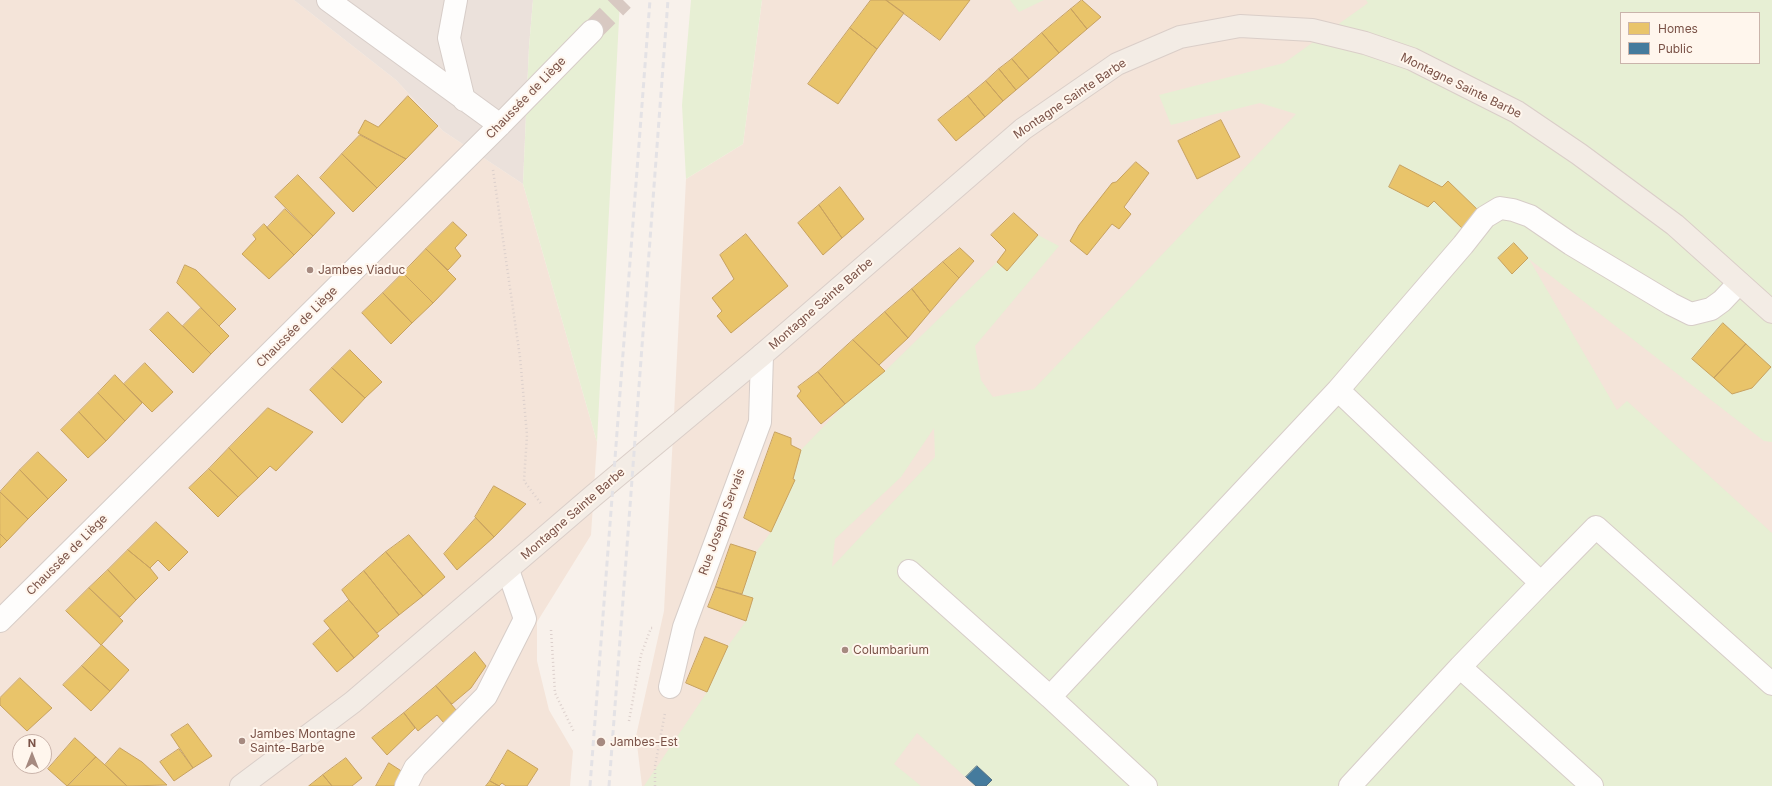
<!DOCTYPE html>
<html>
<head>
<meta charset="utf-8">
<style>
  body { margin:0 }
  #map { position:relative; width:1772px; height:786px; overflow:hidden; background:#f8f1eb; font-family:Inter,sans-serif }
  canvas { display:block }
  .legend { position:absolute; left:1620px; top:12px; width:140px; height:52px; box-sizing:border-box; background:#fff6ed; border:1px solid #cab4ab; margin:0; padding:5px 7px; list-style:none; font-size:12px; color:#7a5247 }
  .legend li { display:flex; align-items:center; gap:8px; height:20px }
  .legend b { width:20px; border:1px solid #cab4ab }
  .north { position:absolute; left:12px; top:734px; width:40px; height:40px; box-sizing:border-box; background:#fff6ed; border:1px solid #cab4ab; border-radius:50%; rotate:0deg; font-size:11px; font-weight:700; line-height:16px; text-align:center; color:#7a5247 }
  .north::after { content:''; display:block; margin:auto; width:14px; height:18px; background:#a68a80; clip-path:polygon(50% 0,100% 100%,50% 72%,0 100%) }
</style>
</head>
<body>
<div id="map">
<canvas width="1772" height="786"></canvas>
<ul class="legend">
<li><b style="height:11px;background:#e9c46a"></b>Homes</li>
<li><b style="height:11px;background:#457b9d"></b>Public</li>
</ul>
<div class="north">N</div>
</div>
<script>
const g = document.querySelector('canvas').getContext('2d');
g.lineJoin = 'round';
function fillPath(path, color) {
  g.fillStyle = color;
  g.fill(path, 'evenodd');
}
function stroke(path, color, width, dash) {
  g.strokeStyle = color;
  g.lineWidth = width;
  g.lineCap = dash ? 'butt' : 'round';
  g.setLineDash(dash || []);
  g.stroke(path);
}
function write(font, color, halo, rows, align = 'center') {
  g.font = font + ' Inter,sans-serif';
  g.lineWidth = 4;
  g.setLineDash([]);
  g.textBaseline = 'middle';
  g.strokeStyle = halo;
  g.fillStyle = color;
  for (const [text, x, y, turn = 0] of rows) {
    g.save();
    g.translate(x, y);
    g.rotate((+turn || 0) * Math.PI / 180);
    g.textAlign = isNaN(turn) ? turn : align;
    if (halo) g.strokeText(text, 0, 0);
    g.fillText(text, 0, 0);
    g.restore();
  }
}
fillPath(new Path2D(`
  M0,0h294l102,80 47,51 80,53 74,258 -6,93 -54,87v39l12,49 24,41 -3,35h-570zM20,742h24v24h-24z
  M762,0h1010v786h-1130l-6,-50 28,-125 22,-432 57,-35zM1621,13h138v50h-138z`), '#f4e4d9');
fillPath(new Path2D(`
  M294,0h239l-4,47 -6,137 -80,-53 -47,-51z`), '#ebe1db');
fillPath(new Path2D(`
  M533,0h87l-23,442 -74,-258 6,-137z
  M691,0h71l-19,144 -57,35 -4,-74z
  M1010,0h34l-25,12z
  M1366,0h406v442l-8,-1 -235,-182 88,151 10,-9 145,132v253h-797l-58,-53 -23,31 27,22h-277l63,-94 21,-46 18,-25 7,-22 -11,-5 14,-42 15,-20 24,-52 -2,-1 8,-29 44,-46 40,-33 112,-109 10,9 31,-36 21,11 -84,100 6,34 12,17 41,-8 262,-275 -36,-11 -89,22 -12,-30 125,-32 84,-60zM1621,13h138v50h-138zM934,428l1,29 -103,110 3,-28 66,-62z`), '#e7efd4');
const homes = new Path2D(`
  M871,0h15l18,13 -27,36 -27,-21z
  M886,0h84l-30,40z
  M1082,0l19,17 -14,12 -16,-20z
  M1071,9l16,20 -28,24 -17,-20z
  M850,28l27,21 -39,55 -30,-20z
  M1042,33l17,20 -30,26 -17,-20z
  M1012,59l17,20 -13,11 -17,-21z
  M999,69l17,21 -13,11 -17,-20z
  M986,81l17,20 -18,16 -17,-21z
  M408,96l30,30 -32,33 -48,-26 7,-13 13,7z
  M968,96l17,21 -29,24 -18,-21z
  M1221,120l19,37 -43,22 -19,-38z
  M360,135l46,24 -29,29 -35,-34z
  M342,154l35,34 -24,24 -33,-34z
  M1136,162l13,11 -25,34 7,7 -12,15 -7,-5 -25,31 -17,-14 9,-16 33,-42 4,-1z
  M1400,165l42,22 6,-6 32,31 -16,18 -30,-29 -6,6 -39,-20z
  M298,175l37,38 -22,23 -38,-39z
  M840,187l24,32 -22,19 -23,-33z
  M819,205l23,33 -19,17 -25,-32z
  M285,209l28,27 -19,19 -27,-27z
  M1014,213l24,22 -31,36 -10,-9 9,-12 -15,-15z
  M453,222l14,13 -12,13 6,8 -13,14 -22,-21z
  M264,224l30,31 -25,24 -27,-25 14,-15 -3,-4z
  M746,234l42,52 -57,47 -14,-17 5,-5 -10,-13 22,-19 -14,-24z
  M1514,243l14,15 -16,16 -14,-16z
  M960,248l14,13 -15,17 -16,-16z
  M426,249l30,30 -23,24 -30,-30z
  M943,262l16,16 -29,34 -18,-23z
  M185,265l11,5 40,39 -17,17 -42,-43z
  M403,273l30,30 -21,20 -29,-30z
  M912,289l18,23 -22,26 -23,-26z
  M383,293l29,30 -21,21 -29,-31z
  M201,308l28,28 -18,18 -28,-28z
  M168,312l43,42 -18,19 -43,-43z
  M885,312l23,26 -29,27 -26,-25z
  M1723,323l23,21 -32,34 -22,-19z
  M853,340l32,31 -40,33 -27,-32z
  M1746,344l25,23 -19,21 -20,6 -18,-16z
  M350,350l32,32 -17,16 -33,-30z
  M145,363l28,29 -21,20 -28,-28z
  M332,368l33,30 -23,25 -32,-33z
  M818,372l27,32 -24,20 -24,-28 4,-5 -3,-4z
  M115,375l27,28 -17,18 -27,-28z
  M98,393l27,28 -19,20 -27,-29z
  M268,408l45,24 -37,39 -6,-5 -12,12 -29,-30z
  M79,412l27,29 -18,17 -27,-28z
  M775,432l16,6v7l10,5 -8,29 2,1 -24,52 -27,-14z
  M229,448l29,30 -20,19 -29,-28z
  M38,452l29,28 -19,19 -28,-29z
  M209,469l29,28 -20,20 -29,-29z
  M20,470l28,29 -20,20 -28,-27z
  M494,486l32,18 -32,33 -19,-20z
  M0,492l28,27 -21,22 -7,-7z
  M476,518l18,19 -37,33 -13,-16z
  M156,522l32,30 -19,19 -11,-11 -8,8 -22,-18z
  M0,534l7,7 -7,7z
  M409,535l36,42 -22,19 -37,-44z
  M731,544l25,8 -14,42 -26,-7z
  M128,550l22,18 8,10 -22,22 -28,-30z
  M386,552l37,44 -24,19 -35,-44z
  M108,570l28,30 -16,17 -31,-29z
  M364,571l35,44 -22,18 -28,-33 -7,-10z
  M716,587l37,11 -7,23 -38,-14z
  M89,588l34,33 -22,24 -35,-34z
  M349,600l30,36 -25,22 -30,-37z
  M330,629l24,29 -17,14 -24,-28z
  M705,637l23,9 -21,46 -21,-9z
  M102,645l27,25 -19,21 -28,-25z
  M475,652l11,14 -15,22 -19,16 -16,-18z
  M82,666l28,25 -19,20 -28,-26z
  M20,678l32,30 -25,23 -27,-26v-7z
  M436,686l20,24 -12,13 -7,-8 -19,16 -14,-18z
  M404,713l11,15 -28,27 -15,-17z
  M188,724l24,32 -19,12 -22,-33z
  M75,738l21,19 -29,29 -19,-17z
  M120,748l22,14 25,23 -40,1 -22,-21z
  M179,749l14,19 -19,13 -14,-19z
  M508,750l30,19 -11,17h-21l-4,-3 -3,3 -9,-5z
  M96,757l9,8 22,21h-59z
  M346,758l16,20 -10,8h-20l-9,-11z
  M389,763l17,11 -6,12h-24z
  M323,775l9,11h-23z
  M490,781l9,5h-13z`);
fillPath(homes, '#e9c46a');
stroke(homes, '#c8a260', 1);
const public = new Path2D(`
  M977,766l15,14 -6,6h-10l-10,-9z`);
fillPath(public, '#457b9d');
stroke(public, '#556f83', 1);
stroke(new Path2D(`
  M592,31l31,-31`), '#d8c9c2', 22, [22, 11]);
const minor = new Path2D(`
  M328,0l172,125
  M456,0l-7,38 15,62
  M1338,390l203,193 -81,84 132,119
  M909,571l141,126
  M1541,583l55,-56 176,157
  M0,621l500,-496 92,-94
  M670,687l14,-60 76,-205 2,-67
  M406,786l9,-18 71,-72 39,-77 -17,-49
  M1146,786l-96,-89 288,-307 125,-145 22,-28 15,-9 13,2 17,6 41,28 100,60 20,10 20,-5 11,-8 17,-18
  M1350,786l110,-119`);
const major = new Path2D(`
  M241,786l112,-84 240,-206 169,-141 261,-226 94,-65 63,-27 60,-11 72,4 53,13 47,16 105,53 62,42 96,71 97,87`);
stroke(minor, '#d7cdc8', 24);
stroke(major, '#dacec8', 24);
stroke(new Path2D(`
  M493,170l27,187 7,78 -3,46 18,24
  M551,630l4,63 19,39
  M629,721l12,-66 10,-27h4
  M655,786v-20l10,-53`), '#dcd0cc', 2.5, [1, 3]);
stroke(minor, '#fefdfc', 22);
stroke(major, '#f3ece5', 22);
stroke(new Path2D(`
  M590,786l60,-786
  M609,786l59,-786`), '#e4e2e5', 3, [6, 4]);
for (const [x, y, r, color] of [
  [310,270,4,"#a68a80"],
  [845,650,4,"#a68a80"],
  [242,741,4,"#a68a80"],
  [601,742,5,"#a68a80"]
]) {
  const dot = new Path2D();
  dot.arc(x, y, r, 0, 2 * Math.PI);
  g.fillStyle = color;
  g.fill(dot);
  stroke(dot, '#fff6ed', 1.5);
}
write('12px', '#7a5247', '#fff6ed', [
  ["Montagne Sainte Barbe",1461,86,26],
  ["Chaussée de Liège",526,98,-46],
  ["Montagne Sainte Barbe",1070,99,-34],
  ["Montagne Sainte Barbe",821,304,-41],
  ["Chaussée de Liège",297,327,-45],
  ["Montagne Sainte Barbe",573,514,-41],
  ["Rue Joseph Servais",722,522,-70],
  ["Chaussée de Liège",67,555,-45]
]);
write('12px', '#7a5247', '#fff6ed', [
  ["Jambes Viaduc",318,270],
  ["Columbarium",853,650],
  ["Jambes Montagne",250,734],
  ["Sainte-Barbe",250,748],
  ["Jambes-Est",610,742]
], 'left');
</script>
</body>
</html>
